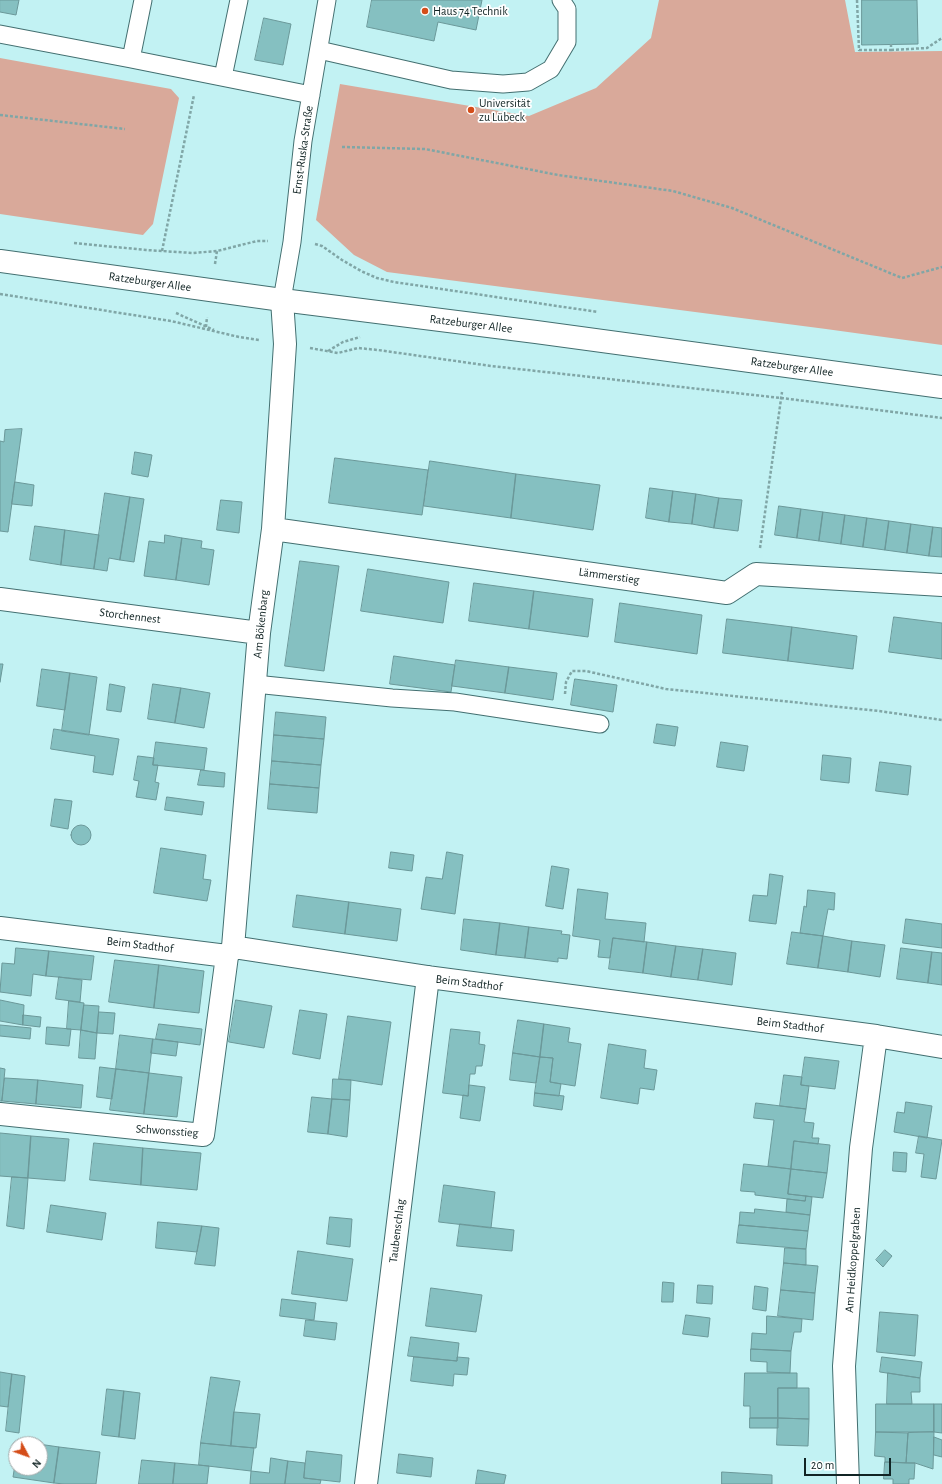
<!DOCTYPE html>
<html>
<head>
<meta charset="utf-8">
<style>
  body { margin:0 }
  #map { position:relative; width:942px; height:1484px; overflow:hidden; background:#c2f2f3; font-family:"Alegreya Sans",sans-serif }
  canvas { display:block }
  .north { position:absolute; left:8px; top:1436px; width:40px; height:40px; box-sizing:border-box; background:#fff; border:1px solid #a0a7a7; border-radius:50%; rotate:131deg; font-size:11px; font-weight:700; line-height:16px; text-align:center; color:#112424 }
  .north::after { content:''; display:block; margin:auto; width:14px; height:18px; background:#d44d19; clip-path:polygon(50% 0,100% 100%,50% 72%,0 100%) }
  .scale { position:absolute; left:804px; top:1458px; width:87px; height:18px; box-sizing:border-box; border:2px solid #112424; border-top:0; padding-left:5px; font-size:12px; line-height:14px; white-space:nowrap; color:#112424; -webkit-text-stroke:3px #fff; paint-order:stroke }
</style>
</head>
<body>
<div id="map">
<canvas width="942" height="1484"></canvas>
<div class="north">N</div>
<div class="scale">20 m</div>
</div>
<script>
const g = document.querySelector('canvas').getContext('2d');
g.lineJoin = 'round';
function fillPath(path, color) {
  g.fillStyle = color;
  g.fill(path, 'evenodd');
}
function stroke(path, color, width, dash) {
  g.strokeStyle = color;
  g.lineWidth = width;
  g.lineCap = dash ? 'butt' : 'round';
  g.setLineDash(dash || []);
  g.stroke(path);
}
function write(font, color, halo, rows, align = 'center') {
  g.font = font + ' "Alegreya Sans",sans-serif';
  g.lineWidth = 3.5;
  g.setLineDash([]);
  g.textBaseline = 'middle';
  g.strokeStyle = halo;
  g.fillStyle = color;
  for (const [text, x, y, turn = 0] of rows) {
    g.save();
    g.translate(x, y);
    g.rotate((+turn || 0) * Math.PI / 180);
    g.textAlign = isNaN(turn) ? turn : align;
    if (halo) g.strokeText(text, 0, 0);
    g.fillText(text, 0, 0);
    g.restore();
  }
}
fillPath(new Path2D(`
  M659,0h186l10,52 87,-1v294l-116,-16 -439,-57 -33,-17 -38,-35 24,-136 189,32 67,-28 55,-50z
  M0,58l171,31 8,9 -26,126 -10,11 -143,-21z`), '#d9a99a');
const building = new Path2D(`
  M0,0h19l-3,15 -16,-3z
  M372,0h110l-6,30 -38,-8 -4,19 -67,-14z
  M862,0h55l1,44 -56,1z
  M264,18l27,6 -8,41 -28,-5z
  M22,429l-14,103 -8,-1v-90l4,1 1,-12z
  M135,452l17,3 -4,22 -16,-3z
  M335,458l93,12 -6,45 -93,-12z
  M430,461l86,13 -5,44 -87,-12z
  M516,474l84,11 -7,45 -82,-12z
  M15,482l19,3 -2,21 -20,-2z
  M650,488l23,3 -4,31 -23,-4z
  M673,491l23,3 -4,30 -23,-2z
  M105,493l25,4 -10,63 -11,-2 -2,13 -13,-2z
  M696,494l23,4 -5,30 -22,-4z
  M130,497l14,2 -10,63 -14,-2z
  M719,498l23,2 -4,31 -24,-3z
  M221,500l21,2 -3,31 -22,-3z
  M779,506l22,3 -4,29 -22,-3z
  M801,509l22,3 -4,29 -22,-3z
  M823,512l22,3 -4,29 -22,-3z
  M845,515l22,3 -4,29 -22,-3z
  M867,518l22,3 -4,29 -22,-3z
  M889,521l22,3 -4,29 -22,-3z
  M911,524l22,3 -4,29 -22,-3z
  M35,526l30,4 -4,35 -31,-5z
  M933,527l9,1v29l-13,-1z
  M65,530l34,5 -5,34 -33,-4z
  M165,535l17,3 -6,42 -32,-4 5,-35 15,2z
  M182,538l20,3 -1,7 13,2 -5,35 -33,-5z
  M300,561l39,5 -15,105 -39,-5z
  M368,569l81,13 -6,41 -82,-12z
  M474,583l60,8 -5,38 -60,-8z
  M534,591l59,8 -5,38 -59,-8z
  M620,603l82,12 -5,39 -82,-12z
  M894,617l48,6v36l-53,-7z
  M727,619l65,8 -4,34 -65,-8z
  M792,627l65,9 -4,33 -65,-8z
  M394,656l61,9 -4,27 -61,-8z
  M456,660l53,7 -4,26 -53,-7z
  M0,664h3l-3,18z
  M509,667l48,6 -4,27 -48,-7z
  M42,669l28,4 -5,37 -28,-4z
  M70,673l27,4 -8,58 -27,-4z
  M575,679l42,6 -4,27 -42,-7z
  M110,684l15,3 -4,25 -14,-2z
  M153,684l28,4 -6,35 -27,-4z
  M181,688l29,5 -6,35 -29,-5z
  M276,712l50,5 -2,22 -50,-4z
  M657,724l21,3 -3,19 -21,-3z
  M54,729l65,10 -6,36 -20,-3 2,-16 -44,-7z
  M274,735l50,4 -3,26 -49,-4z
  M156,742l51,6 -3,22 -51,-5z
  M721,742l27,4 -4,25 -27,-4z
  M823,755l28,3 -2,25 -28,-3z
  M138,756l16,2 -1,7h5l-3,17 4,1 -3,17 -20,-3 3,-16 -5,-1z
  M272,761l49,4 -2,23 -49,-4z
  M880,762l31,4 -3,29 -32,-4z
  M201,770l24,3 -1,14 -26,-2z
  M270,784l49,4 -2,25 -49,-4z
  M167,797l37,5 -2,13 -37,-5z
  M55,799l17,2 -4,28 -17,-3z
  M71 835a10 10 0 1 1 20 0a10 10 0 1 1-20 0Z
  M161,848l45,7 -3,24 8,1 -4,21 -53,-8z
  M391,852l23,3 -2,16 -23,-3z
  M447,852l16,3 -8,59 -34,-5 5,-32 16,2z
  M552,866l17,3 -6,40 -17,-3z
  M770,874l13,2 -7,48 -27,-3 4,-26 14,1z
  M578,889l30,4 -3,26 41,4 -2,19 -31,-4 -3,20 -12,-1 2,-17 -27,-4z
  M808,890l27,3 -1,17 -6,-1 -5,27 -23,-3 4,-27 2,1z
  M297,895l52,7 -4,32 -52,-7z
  M349,902l52,7 -4,32 -52,-7z
  M464,919l36,4 -4,32 -35,-5z
  M906,919l36,5v24l-39,-5z
  M500,923l29,4 -4,31 -29,-3z
  M529,927l33,4 -1,3 9,1 -3,24 -9,-1v4l-33,-4z
  M792,932l31,4 -5,32 -31,-4z
  M823,936l29,5 -4,31 -30,-4z
  M613,938l34,4 -4,31 -34,-4z
  M852,941l33,4 -5,32 -32,-5z
  M647,942l29,4 -5,31 -28,-4z
  M676,946l27,3 -5,31 -27,-3z
  M16,948l33,3 -3,25 -13,-2 -2,22 -31,-4 2,-29 12,1z
  M901,948l31,4 -4,31 -31,-4z
  M703,949l33,4 -4,32 -34,-5z
  M49,951l45,5 -3,24 -45,-4z
  M932,952l10,1v32l-14,-2z
  M115,960l44,5 -5,43 -45,-6z
  M159,965l45,6 -5,42 -45,-5z
  M59,977l23,3 -2,22 -24,-3z
  M0,1000l24,5 -1,20 -23,-4z
  M236,1000l36,6 -8,42 -35,-6z
  M69,1001l15,2 -3,27 -14,-1z
  M84,1005l15,1 -2,27 -16,-3z
  M300,1010l27,4 -7,45 -27,-5z
  M99,1012l16,1 -2,21 -16,-1z
  M23,1015l18,2 -1,10 -17,-2z
  M348,1016l43,6 -9,63 -31,-5 -12,-1z
  M518,1020l26,4 -4,33 -27,-4z
  M159,1024l43,5 -2,16 -44,-6z
  M544,1024l26,4 -2,14 13,2 -6,42 -25,-4 3,-24 -13,-1z
  M0,1025l31,3 -1,11 -30,-3z
  M47,1027l24,2 -2,17 -23,-2z
  M451,1029l29,3 -1,12 6,1 -3,21h-6l-1,8h-5l-2,22 -25,-3z
  M81,1030l16,3 -2,26 -16,-1z
  M120,1035l33,4 -4,34 -33,-4z
  M153,1039l25,3 -2,14 -25,-3z
  M609,1044l37,6 -2,18 13,2 -3,20 -14,-2 -2,16 -37,-6z
  M513,1053l27,4 -4,26 -26,-3z
  M540,1057l13,1 -3,24 11,2 -2,12 -24,-3z
  M805,1057l34,4 -4,28 -34,-4z
  M100,1067l16,2 -4,30 -15,-2z
  M0,1068l5,1 -3,32h-2z
  M116,1069l33,4 -5,41 -34,-4z
  M149,1073l33,4 -5,40 -33,-3z
  M784,1075l18,2 -1,8 8,1 -3,23 -26,-3z
  M5,1078l33,2 -2,24 -34,-3z
  M333,1079l18,1 -1,20 -18,-1z
  M38,1080l45,5 -2,23 -45,-4z
  M469,1085l16,2 -5,34 -20,-3 3,-23 5,1z
  M535,1093l29,3 -2,14 -28,-4z
  M312,1097l20,2 -4,35 -20,-2z
  M332,1099l18,1 -3,37 -19,-3z
  M906,1102l26,4 -5,32 -33,-6 3,-20 7,1z
  M756,1103l50,6 -2,13 10,1 -2,15h7l-1,6 -24,-3 -3,28 -23,-3 6,-46 -20,-2z
  M0,1133l31,3 -3,42 -28,-2z
  M31,1136l38,3 -4,42 -37,-3z
  M919,1136l23,4 -6,39 -15,-2 3,-23 -8,-1z
  M794,1141l36,4 -3,28 -36,-4z
  M94,1143l49,5 -2,37 -51,-5z
  M143,1148l58,5 -4,37 -56,-5z
  M894,1152l13,1 -1,19 -13,-1z
  M744,1164l47,5 -3,25 18,2 -1,5 -50,-6v-3l-14,-1z
  M791,1169l36,4 -4,25 -35,-4z
  M12,1177l16,1 -4,51 -17,-3z
  M444,1185l51,7 -4,36 -52,-6z
  M806,1196l6,1 -2,18 -24,-3 1,-13 18,2z
  M51,1205l55,8 -4,27 -55,-8z
  M755,1209l55,6 -2,16 -69,-6 1,-13 14,1z
  M330,1217l22,2 -2,28 -23,-3z
  M158,1222l44,4 -5,26 -41,-4z
  M460,1224l54,6 -2,21 -55,-5z
  M739,1225l69,6 -2,18 -69,-6z
  M202,1226l17,2 -4,38 -20,-2z
  M785,1248l21,1v16l-22,-2z
  M885,1250l7,6 -9,11 -7,-7z
  M298,1251l55,8 -6,42 -55,-7z
  M784,1263l34,3 -3,27 -34,-3z
  M663,1282l11,1 -1,19h-11z
  M698,1285l15,1 -1,18 -15,-1z
  M755,1286l13,2 -2,23 -13,-2z
  M431,1288l51,7 -6,37 -50,-6z
  M781,1290l34,3 -2,27 -35,-4z
  M282,1299l34,4 -2,17 -34,-4z
  M880,1312l38,3 -3,41 -38,-4z
  M686,1315l24,3 -2,19 -25,-3z
  M767,1316l35,3 -1,13h-7l-3,19 -40,-2 1,-16 14,1z
  M306,1320l31,3 -2,17 -31,-4z
  M411,1337l48,6 -2,18 -49,-5z
  M751,1349l40,2 -1,22 -23,-1v-10l-16,-1z
  M414,1357l43,4v-4l12,1 -2,17 -13,-1 -1,12 -42,-5z
  M882,1357l40,5 -2,16 -40,-6z
  M0,1372l12,2 -4,33 -8,-1z
  M745,1373h52v15h-19v30h-28v-12h-6z
  M888,1373l32,5v14h-9l1,12h-25z
  M12,1374l13,2 -6,57 -13,-2z
  M211,1377l29,4 -6,31 -3,34 -30,-3z
  M778,1388h31v31l-31,-1z
  M107,1389l17,2 -5,46 -17,-2z
  M124,1391l16,2 -5,46 -16,-2z
  M876,1404h58v28h-58z
  M934,1404h8v29l-8,-1z
  M234,1412l26,2 -4,34 -25,-2z
  M750,1418h28v10h-28z
  M778,1418l31,1 -1,27 -31,-1z
  M876,1432l32,1 -2,30 -21,-1v-5l-10,-1z
  M934,1432l-1,37 -18,-6h-9l2,-30z
  M934,1437l8,3v17l-8,-2z
  M18,1441l41,6 -5,36 -41,-6 3,-19v10h24v-24h-22z
  M201,1443l53,5 -3,23 -52,-6z
  M59,1447l41,5 -4,32h-32l-10,-1z
  M307,1451l35,4 -2,27 -36,-4z
  M399,1454l34,4 -2,19 -34,-4z
  M271,1458l17,3 -3,23h-35l1,-13 18,2z
  M142,1460l33,3 -2,21h-34z
  M288,1461l17,2 -1,15 17,2 -1,4h-35z
  M885,1462l30,1 -1,16h-5v5h-16v-5h-9z
  M175,1463l34,3 -2,18h-34z
  M478,1470l28,5 -2,9h-28z
  M722,1472l50,3v9h-50z`);
fillPath(building, '#85c0c1');
stroke(building, '#6b9899', 1);
const service = new Path2D(`
  M0,34l131,25 12,-59
  M319,50l132,30 52,4 25,-2 23,-13 16,-27v-33l-6,-9
  M131,59l180,36
  M223,77l16,-77
  M282,300l10,-58 11,-101 24,-141
  M255,684l137,14 63,4 145,22`);
const minor = new Path2D(`
  M273,529l454,64 29,-19 186,11
  M0,599l259,34
  M0,928l227,28
  M233,947l26,-314 14,-104 12,-185 -3,-44
  M0,1114l203,21 24,-179 6,-9 195,30 448,59 66,11
  M366,1484l62,-507
  M848,1484l-4,-118 17,-218 15,-112`);
const secondary = new Path2D(`
  M0,261l282,39 254,32 406,55`);
stroke(service, '#436f70', 19);
stroke(minor, '#436f70', 24);
stroke(secondary, '#436f70', 24);
stroke(new Path2D(`
  M857,0l2,50h32v-6
  M891,50l36,-2 15,-10
  M0,115l125,14
  M342,147l83,2 133,26 115,16 59,17 170,70 40,-11
  M74,243l72,7 47,3 24,-2 40,-10h11
  M315,244l7,2 20,14 19,11 16,7 17,4 204,30
  M162,251l32,-156
  M215,264l2,-13
  M0,294l171,27 68,16 20,3
  M176,313l38,17
  M206,327l1,-10
  M310,348l28,5 20,-5 20,2 113,16 290,32 161,20
  M328,351l15,-9 17,-5
  M760,548l22,-156
  M565,694l1,-12 6,-11h14l80,18 213,22 63,9`), '#80a6a6', 2.5, [3, 2]);
stroke(service, '#fff', 17);
stroke(minor, '#fff', 22);
stroke(secondary, '#fff', 22);
for (const [x, y, r, color] of [
  [425,11,4,"#d44d19"],
  [471,110,4,"#d44d19"]
]) {
  const dot = new Path2D();
  dot.arc(x, y, r, 0, 2 * Math.PI);
  g.fillStyle = color;
  g.fill(dot);
  stroke(dot, '#fff', 1.5);
}
write('12px', '#112424', '#fff', [
  ["Haus 74 Technik",433,11],
  ["Universität",479,103],
  ["zu Lübeck",479,117]
], 'left');
write('12px', '#112424', '#fff', [
  ["Ernst-Ruska-Straße",303,150,-82],
  ["Ratzeburger Allee",150,282,8],
  ["Ratzeburger Allee",471,324,7],
  ["Ratzeburger Allee",792,367,8],
  ["Lämmerstieg",609,576,8],
  ["Storchennest",130,616,7],
  ["Am Bökenbarg",261,624,-84],
  ["Beim Stadthof",140,945,7],
  ["Beim Stadthof",469,983,7],
  ["Beim Stadthof",790,1025,7],
  ["Schwonsstieg",167,1131,4],
  ["Taubenschlag",397,1231,-83],
  ["Am Heidkoppelgraben",853,1260,-86]
]);
</script>
</body>
</html>
